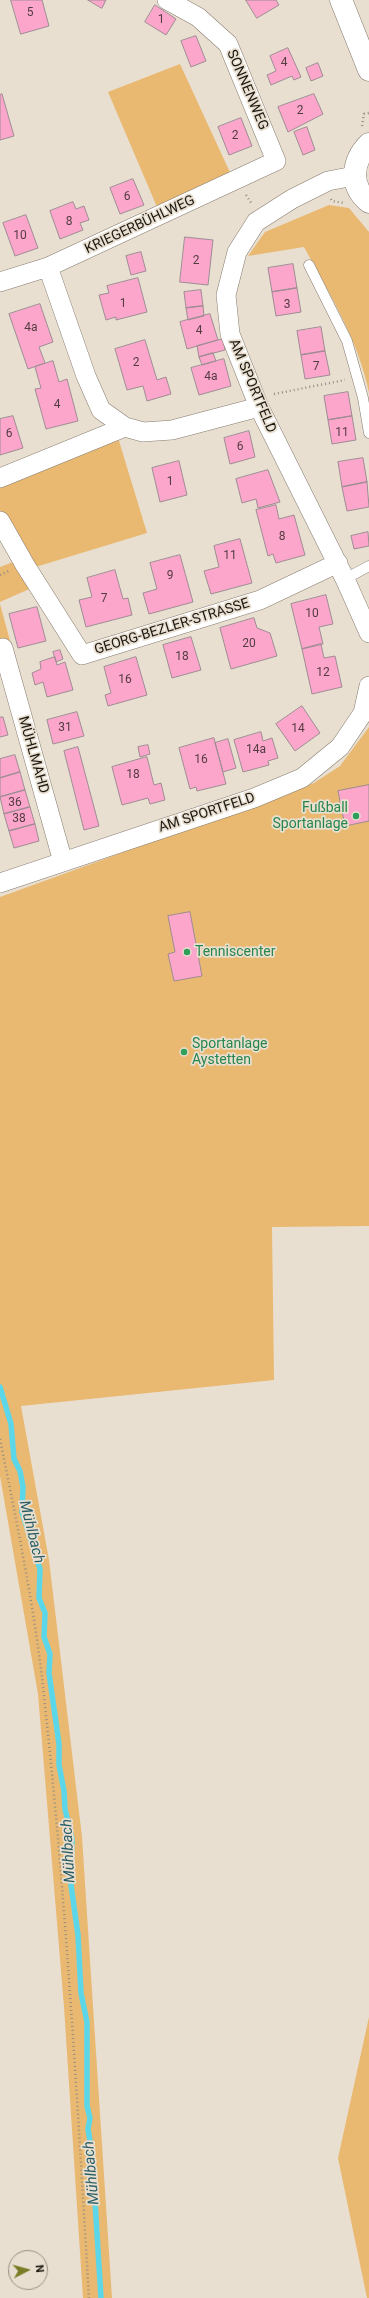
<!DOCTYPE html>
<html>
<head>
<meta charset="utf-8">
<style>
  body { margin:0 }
  #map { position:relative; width:369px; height:2298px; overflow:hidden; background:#e9dfd0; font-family:Roboto,sans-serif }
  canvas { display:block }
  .north { position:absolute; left:8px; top:2250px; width:40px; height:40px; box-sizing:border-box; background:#e9dfd0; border:1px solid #978f84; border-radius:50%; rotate:84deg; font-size:11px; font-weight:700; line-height:16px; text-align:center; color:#1b1812 }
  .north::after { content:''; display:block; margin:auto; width:14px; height:18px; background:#7a7d26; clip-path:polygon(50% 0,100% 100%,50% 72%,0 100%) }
</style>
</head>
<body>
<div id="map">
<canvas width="369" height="2298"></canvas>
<div class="north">N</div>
</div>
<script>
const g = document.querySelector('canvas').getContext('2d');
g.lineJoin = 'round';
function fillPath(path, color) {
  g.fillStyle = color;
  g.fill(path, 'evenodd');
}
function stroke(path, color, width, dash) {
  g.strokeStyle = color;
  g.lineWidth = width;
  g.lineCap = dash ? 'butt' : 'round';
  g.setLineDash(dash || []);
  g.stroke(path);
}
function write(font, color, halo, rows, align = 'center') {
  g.font = font + ' Roboto,sans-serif';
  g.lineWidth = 3.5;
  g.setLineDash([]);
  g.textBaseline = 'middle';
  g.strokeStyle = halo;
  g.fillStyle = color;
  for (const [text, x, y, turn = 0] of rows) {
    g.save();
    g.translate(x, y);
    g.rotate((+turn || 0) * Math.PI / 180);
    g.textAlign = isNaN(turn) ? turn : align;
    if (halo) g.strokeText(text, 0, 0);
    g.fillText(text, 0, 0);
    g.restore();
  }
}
fillPath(new Path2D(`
  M180,64l53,115 -73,35 -52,-122z
  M329,205l20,3 20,24v161c-10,-52 -40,-100 -65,-146l-56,9 17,-24z
  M116,431l31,102 -118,36 -29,-49v-42z
  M21,559l15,27 -36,16v-35z
  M0,604l11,40 -11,3z
  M369,727v499l-97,1 2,153 -253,26 28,154 33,277 30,461h-29l-19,-291 -26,-313 -38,-218v-579l314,-114 26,-17z
  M369,2017v281h-2l-29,-140z`), '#e9b871');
stroke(new Path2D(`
  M0,1387l11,37 3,35 6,12 3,16 -1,25 18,57 -1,29 6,15 -1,24 6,17 -1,19 10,71v21l5,26 1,18 7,30 -1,46 7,50 3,58 6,29v84l3,12 -2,11 4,24 9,145`), '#5cd7e9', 5.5);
const building = new Path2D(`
  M11,0h31l7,26 -28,8z
  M88,0h18l-4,8z
  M246,0h30l3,5 -22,13z
  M155,5l21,14 -10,16 -21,-13z
  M196,36l10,25 -15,6 -10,-26z
  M288,48l13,29 -7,3 -2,-4 -21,9 -4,-10 9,-4 -6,-15z
  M318,63l5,13 -12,5 -5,-13z
  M2,94l12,42 -14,4v-45z
  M314,94l9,20 -35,18 -10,-25z
  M241,118l11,28 -23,9 -11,-28z
  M307,127l8,23 -12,5 -9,-23z
  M133,179l11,26 -24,9 -10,-26z
  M73,202l3,7 8,-3 5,14 -9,3 3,7 -23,9 -10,-28z
  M26,215l12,33 -23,8 -12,-33z
  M185,237l28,3 -5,45 -28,-3z
  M141,252l5,19 -15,4 -5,-19z
  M293,264l4,24 -25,4 -4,-24z
  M138,278l9,34 -31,8v-3l-10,3 -7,-25 10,-2 -2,-7z
  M297,288l4,24 -25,4 -4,-24z
  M201,290l2,16 -17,2 -2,-16z
  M40,304l13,38 -14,5 6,16 -17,6 -19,-55z
  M203,306l1,10 -16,4 -2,-12z
  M210,314l8,26 -31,9 -7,-27z
  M321,327l4,24 -24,4 -4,-24z
  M223,339l2,11 -26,7 -2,-11z
  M145,340l12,40 9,-3 5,17 -24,7 -4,-15 -16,4 -12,-41z
  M325,351l5,24 -25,4 -4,-24z
  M213,353l3,8 -14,4 -3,-8z
  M224,359l7,27 -32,9 -8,-27z
  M53,361l6,21 8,-3 11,42 -32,8 -11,-40 6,-1 -6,-21z
  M348,392l4,24 -24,4 -4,-24z
  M13,416l10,32 -23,7v-36z
  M352,416l4,24 -24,4 -4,-24z
  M249,431l6,26 -25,7 -6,-26z
  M363,458l4,24 -25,5 -4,-25z
  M179,461l8,34 -27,7 -8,-34z
  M268,470l12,32 -22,6 -2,-9 -14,4 -6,-24z
  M367,482l2,25 -22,4 -5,-24z
  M276,505l3,14 15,-4 11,40 -29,8 -3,-9 -5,2 -12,-46z
  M368,532l1,14 -15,3 -3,-13z
  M240,539l12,44 -41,11 -7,-23 15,-4 -5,-21z
  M180,555l13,47 -44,12 -6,-21 14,-4 -7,-26z
  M115,570l8,29 5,-1 4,17 -46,12 -7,-27 13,-3 -5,-19z
  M326,595l7,29 -14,3 4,17 -21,5 -11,-45z
  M37,607l9,34 -28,7 -9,-34z
  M254,618l3,10 13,5 7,23 -46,13 -11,-41z
  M191,637l10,33 -29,8 -9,-33z
  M321,644l3,14 11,-2 7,31 -30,7 -10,-45z
  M60,650l3,9 -7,3 -3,-10z
  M55,657l2,8 8,-3 8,28 -26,7 -4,-15 -8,3 -3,-12 9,-4 -1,-7z
  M136,657l11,38 -39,11 -3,-11 6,-2 -7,-26z
  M302,706l18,27 -25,18 -19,-27z
  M77,712l7,24 -31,8 -6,-24z
  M0,717h3l5,18 -8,2z
  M261,732l2,9 9,-3 6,20 -10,3 1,4 -26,7 -9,-32z
  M214,738l12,46 -29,7 -1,-4 -6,2 -11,-41z
  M228,739l8,29 -13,4 -8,-29z
  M148,745l2,9 -10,3 -2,-10z
  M78,747l21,79 -15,4 -20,-79z
  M15,755l5,17 -20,6v-19z
  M147,757l7,28 7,-2 4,17 -15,4 -2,-6 -26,7 -10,-38z
  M20,772l5,18 -25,7v-19z
  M369,785v36l-24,5 -7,-35z
  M25,790l5,17 -26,7 -4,-17z
  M30,807l5,17 -26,7 -5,-17z
  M35,824l4,17 -25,7 -5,-17z
  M190,912l12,64 -28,5 -6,-27 7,-2 -7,-36z`);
fillPath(building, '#fca6cc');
stroke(building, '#9e8c93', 1);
const service = new Path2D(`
  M309,265l38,76 16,57 6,35
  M345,579l24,-13`);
const minor = new Path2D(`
  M354,176l-26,5 -36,18 -36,23 -19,30 -11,43 4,39 29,73 86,172 24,54
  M48,267l38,109 15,34 24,17 18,5 29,-2 87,-23
  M0,282l48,-15 228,-106 -48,-117 -30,-27 -31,-17
  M0,478l125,-51
  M0,521l25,44 57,90 178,-55 78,-37
  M3,648l60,214
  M0,883l254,-85 48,-20 38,-31 23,-34 6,-27`);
const secondary = new Path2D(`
  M341,0l28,70
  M369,144c-17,17 -20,42 0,58`);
stroke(service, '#867c6f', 11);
stroke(minor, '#867c6f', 20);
stroke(secondary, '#867c6f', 23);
stroke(new Path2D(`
  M362,126l2,-12 5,-1
  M246,195l6,9
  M331,199l1,2 12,2
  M274,394l71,-14
  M0,575l9,-4
  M0,1439c17,85 35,170 44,257 22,200 33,401 45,602`), '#958e82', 2.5, [1, 3]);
stroke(service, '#fff', 10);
stroke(minor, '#fff', 19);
stroke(secondary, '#fff', 22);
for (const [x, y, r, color] of [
  [356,816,4,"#2e9e5b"],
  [187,952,4,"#2e9e5b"],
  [184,1052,4,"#2e9e5b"]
]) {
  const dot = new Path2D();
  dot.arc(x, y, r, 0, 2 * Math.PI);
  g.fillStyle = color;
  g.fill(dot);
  stroke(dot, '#e9dfd0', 1.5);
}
write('12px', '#533c40', null, [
  ["5",30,13],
  ["1",161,20],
  ["4",284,63],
  ["2",300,111],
  ["2",235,136],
  ["6",127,197],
  ["8",69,222],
  ["10",20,236],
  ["2",196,261],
  ["1",123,304],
  ["3",287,305],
  ["4a",31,328],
  ["4",199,331],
  ["2",136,363],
  ["7",316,367],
  ["4a",211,377],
  ["4",57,405],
  ["11",342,433],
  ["6",9,434],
  ["6",240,447],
  ["1",170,482],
  ["8",282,537],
  ["11",230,556],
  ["9",170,576],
  ["7",104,599],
  ["10",312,614],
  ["20",249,644],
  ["18",182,657],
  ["12",323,673],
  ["16",125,680],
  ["31",65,728],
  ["14",298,729],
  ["14a",256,750],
  ["16",201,760],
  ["18",133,775],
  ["36",15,803],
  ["38",19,819]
]);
write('14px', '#1b1812', '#e9dfd0', [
  ["SONNENWEG",247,90,67],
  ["KRIEGERBÜHLWEG",140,225,-25],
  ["AM SPORTFELD",252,386,67],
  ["GEORG-BEZLER-STRASSE",172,627,-17],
  ["MÜHLMAHD",33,755,74],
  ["AM SPORTFELD",207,813,-18]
]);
write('14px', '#27864d', '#e9dfd0', [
  ["Fußball",348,808,"right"],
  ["Sportanlage",348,824,"right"],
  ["Tenniscenter",195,952],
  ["Sportanlage",192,1044],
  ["Aystetten",192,1060]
], 'left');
write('italic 15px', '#2a5e66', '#e9dfd0', [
  ["Mühlbach",31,1532,76],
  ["Mühlbach",69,1851,-93],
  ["Mühlbach",92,2173,-95]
]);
</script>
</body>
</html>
